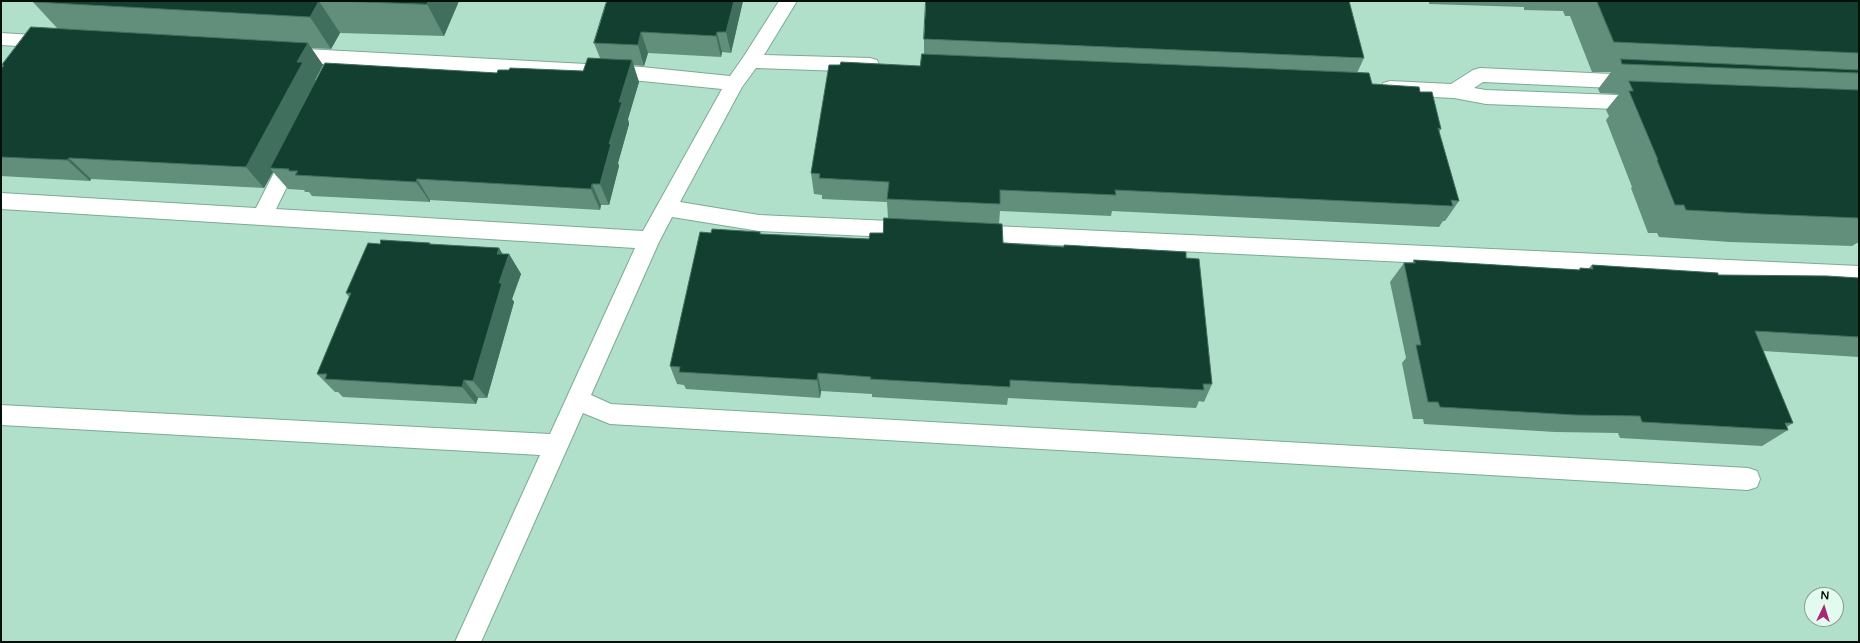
<!DOCTYPE html>
<html>
<head>
<meta charset="utf-8">
<style>
  body { margin:0 }
  #map { position:relative; width:1860px; height:643px; overflow:hidden; background:#b0dfca; font-family:"Varela Round",sans-serif }
  canvas { display:block }
  .frame { position:absolute; inset:0; border:2px solid #021009; pointer-events:none }
  .north { position:absolute; left:1804px; top:587px; width:40px; height:40px; box-sizing:border-box; background:#e3faef; border:1px solid #899c93; border-radius:50%; rotate:4deg; font-size:11px; font-weight:700; line-height:16px; text-align:center; color:#021009 }
  .north::after { content:''; display:block; margin:auto; width:14px; height:18px; background:#a62879; clip-path:polygon(50% 0,100% 100%,50% 72%,0 100%) }
</style>
</head>
<body>
<div id="map">
<canvas width="1860" height="643"></canvas>
<div class="frame"></div>
<div class="north">N</div>
</div>
<script>
const g = document.querySelector('canvas').getContext('2d');
g.lineJoin = 'round';
function stroke(path, color, width, dash) {
  g.strokeStyle = color;
  g.lineWidth = width;
  g.lineCap = dash ? 'butt' : 'round';
  g.setLineDash(dash || []);
  g.stroke(path);
}
function fillPath(path, color) {
  g.fillStyle = color;
  g.fill(path, 'evenodd');
}
const minor = new Path2D(`
  M779,1h18l-33,54 106,3 7,2 2,5 -2,5 -7,2 -114,-4 -14,19 -62,115 79,13 153,7 7,2 3,6 -3,6 -7,2 -153,-7 -87,-14 -13,25 -68,153 20,9 1137,64 9,3 3,8 -3,8 -9,3 -1138,-66 -27,-11 -102,229h-26l85,-187 -539,-30v-20l549,29 85,-186 -634,-39v-16l255,15 30,-59 7,-3 7,3 3,5 -27,55 367,22 79,-142 -80,-8 -355,-19 -7,-2 -2,-5 2,-5 7,-2 355,19 88,9 14,-20z
  M1,33l50,3 6,1 3,5 -3,5 -6,1 -50,-3z
  M1480,68l154,7 7,2 2,5 -2,5 -7,2 -151,-7 -9,6 12,2 157,6 7,2 3,5 -3,5 -7,2 -157,-6 -32,-6 -64,-3 -7,-2 -2,-5 2,-5 7,-2 61,3 22,-14z
  M972,225l887,41v18l-887,-43 -7,-2 -3,-6 3,-6z`);
stroke(minor, '#7daa96', 2);
fillPath(minor, '#fff');
fillPath(new Path2D(`
  M32,1h427l-15,35 -104,-3 -9,16 -20,-1 12,17 -8,15 1,1 181,-8 12,-3 74,1 17,-13 -6,-15 149,-42 -12,52 -9,-1 -1,5 -73,-4 -4,13 -11,-1 6,17 -11,37 1,5 -11,39 1,3 -10,39h-8l-1,5 -170,-10v2l-118,-6 -3,-4h-4l-1,-2 -16,-1 -15,-17 -9,16 -173,-9 -1,2 -89,-5v-107l2,-3 -1,-1 55,-37z
  M1429,1h430v242h-2l-5,3 -122,-4 -71,-5 -2,-4h-9l-17,-45 1,-1 -26,-67 3,-4 -3,-6 13,-16 -19,-1 -2,-4 13,-17h-19l-22,-56h-5l-2,-5 -39,-1v-3l-95,-3z
  M924,39l440,19 -7,15 15,11 48,8 21,37 -2,3 20,69 -14,20h-2l-4,6 -327,-16 -1,5 -111,-5 -1,13 4,19 183,15 26,126 -8,18 -5,-1 -3,7 -188,-10 -1,7 -135,-8v-3l-51,-3 -1,7 -134,-9 -2,-4 -7,-1 -7,-18 41,-133 50,1 108,5 14,-6 5,-15 -1,-16 -65,-3v-4l-8,-1 -3,-21 29,-108 80,1 4,-12z
  M430,243l1,2 68,3 3,6h7l12,20 -9,25 2,3 -27,96h-9l-2,6 -133,-7 -5,-5h-3l-18,-18 32,-77 -3,-4 34,-49z
  M1414,260l165,10 1,-2 8,1 4,-4 126,10 141,3v79l-96,-6 30,72 -6,4 1,3 -26,16 -142,-8 -2,-5 -63,-1 -131,-8 -1,-5h-10l-11,-56 4,-5 -16,-76 14,-19h8z`), '#618f7c');
fillPath(new Path2D(`
  M319,1l21,32 -9,16 -21,-32z
  M428,1h31l-15,35 -17,-32z
  M734,1h9l-12,52 -5,-21z
  M641,32l7,21 -4,13 -6,-21z
  M717,32l5,20 -1,5 -5,-21z
  M308,43l15,22 -8,15 3,4 -48,84 3,4 -9,16 -18,-21 51,-105z
  M632,60l7,22 -11,37 1,5 -11,39 1,3 -10,39 -9,-21 19,-82z
  M69,158l22,21 -1,2 -23,-21z
  M417,179l13,21v2l-14,-20z
  M592,184l9,21 -1,5 -9,-21z
  M499,248l8,13 2,-7 12,20 -9,25 2,3 -27,96 -14,-17 26,-98 -2,-29z
  M818,373l3,18 -1,7 -3,-18z
  M464,380l14,18 -2,6 -14,-17z`), '#416f5e');
const building = new Path2D(`
  M35,1h284l-9,16 -276,-15z
  M335,1h93l-1,3z
  M607,1h127l-8,31h-9l-1,4 -75,-4 -3,13 -44,-2z
  M926,1h423l15,57 -440,-19z
  M1597,1h262v52l-245,-11z
  M31,27l277,16 -11,19h6l-57,105 -177,-9 -2,2 -66,-3v-88l3,-4h-2z
  M922,54l447,19 3,11 47,3 1,5h12l9,37 -3,-1 21,73 -8,-1 2,6 -338,-16 1,5 -116,-5v14l-113,-5 2,-17 -70,-4 1,-4 -9,-1 18,-108h11l1,-3 79,4z
  M588,58l44,2 -13,42h3l-13,42h2l-11,40h-8l-1,5 -174,-10 -1,3 -121,-7 3,-4h-9v-2l-19,-1 55,-105 172,10 1,-3h11l1,-2 73,3z
  M1621,59l238,11v3l-237,-9z
  M1629,81l230,9v128l-99,-4 -74,-4 -2,-5h-9l-18,-45h1l-29,-69h4z
  M884,218l118,6 1,19 61,4v-2l122,7v6l13,1 13,125h-9l1,6 -194,-10v7l-140,-8 1,-2 -53,-4 -1,7 -138,-8 1,-5 -10,-1 30,-134 11,1 1,-4 48,3v2l109,5 1,-6h13z
  M381,240l49,3 -1,1 70,4 -2,6h12l-10,29h3l-29,98 -9,-1 -2,7 -137,-8 2,-5h-10l34,-81h-5l22,-50 12,1z
  M1414,260l166,10v-2l13,1 -1,-4 126,8v2l109,1 32,2v59l-104,-6 38,92h-8l3,7 -146,-8 -2,-6 -65,-1 -135,-8 -2,-5h-10l-12,-57h5l-17,-82h11z`);
fillPath(building, '#123f2f');
stroke(building, '#416f5e', 1);
</script>
</body>
</html>
